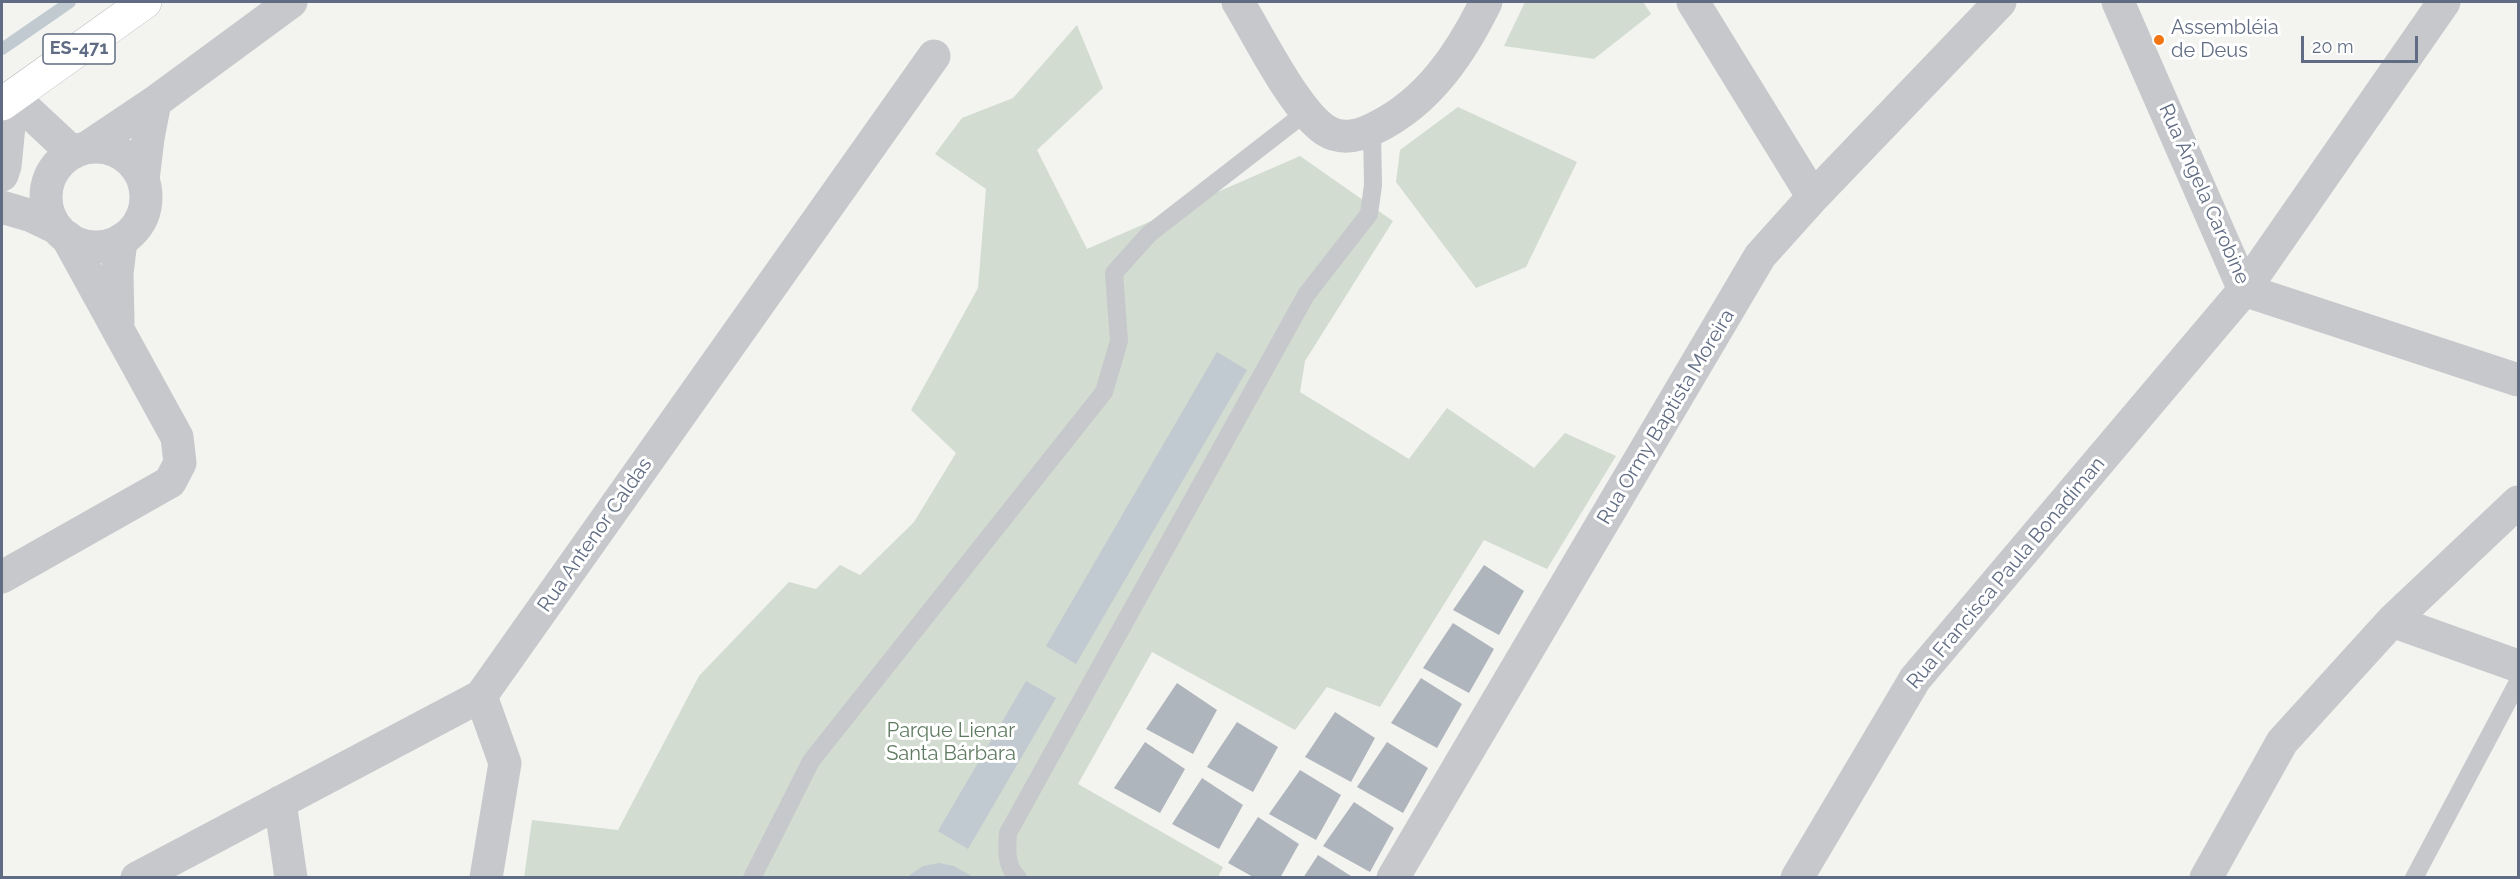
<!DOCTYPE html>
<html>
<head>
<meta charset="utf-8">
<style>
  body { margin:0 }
  #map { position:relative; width:2520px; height:879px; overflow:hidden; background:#f3f4ef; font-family:Raleway,sans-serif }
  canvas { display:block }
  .frame { position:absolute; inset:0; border:3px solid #606c83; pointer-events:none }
  .scale { position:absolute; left:2301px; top:36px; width:117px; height:27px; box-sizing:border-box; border:3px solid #606c83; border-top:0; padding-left:8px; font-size:18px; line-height:21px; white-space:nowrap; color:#606c83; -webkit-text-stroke:4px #fff; paint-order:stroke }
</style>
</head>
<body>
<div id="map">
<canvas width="2520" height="879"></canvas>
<div class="frame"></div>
<div class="scale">20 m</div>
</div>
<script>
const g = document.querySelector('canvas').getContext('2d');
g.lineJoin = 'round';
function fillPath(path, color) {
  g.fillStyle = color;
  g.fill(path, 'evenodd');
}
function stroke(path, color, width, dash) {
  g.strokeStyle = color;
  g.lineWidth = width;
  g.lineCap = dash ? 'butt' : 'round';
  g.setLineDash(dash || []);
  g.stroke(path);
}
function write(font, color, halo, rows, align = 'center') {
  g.font = font + ' Raleway,sans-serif';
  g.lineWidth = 6;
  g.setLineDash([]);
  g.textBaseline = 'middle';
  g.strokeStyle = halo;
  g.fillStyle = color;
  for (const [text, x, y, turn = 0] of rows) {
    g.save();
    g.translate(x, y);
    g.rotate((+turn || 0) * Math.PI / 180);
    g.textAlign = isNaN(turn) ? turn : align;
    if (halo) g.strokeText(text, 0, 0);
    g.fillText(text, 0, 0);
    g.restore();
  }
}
fillPath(new Path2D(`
  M1525,2h118l8,12 -57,45 -90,-13z
  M1077,25l26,63 -66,62 50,99 213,-93 93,65 -88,140 -5,31 109,67 38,-51 87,60 31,-35 51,23 -69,113 -63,-29 -104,167 -53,-20 -32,43 -143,-78 -74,132 145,83 -5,10 -694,1 8,-58 86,10 81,-154 90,-94 27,7 24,-24 20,10 54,-53 42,-69 -45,-43 67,-122 8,-99 -51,-35 27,-36 51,-20z
  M1458,107l119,55 -51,105 -50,21 -80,-106 4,-32z`), '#d2dcd0');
fillPath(new Path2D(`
  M1217,352l30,18 -171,294 -30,-18z
  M1026,681l30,17 -88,151 -30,-18z
  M939,863l15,3 19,11h-66l16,-11z`), '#c2cad1');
stroke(new Path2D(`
  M2,49l68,-47`), '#c2cad1', 12);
fillPath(new Path2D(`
  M1484,565l40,26 -25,44 -46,-25z
  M1453,623l41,26 -25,44 -46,-25z
  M1421,678l41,26 -25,44 -46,-25z
  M1177,683l40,27 -24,44 -47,-25z
  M1335,712l40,26 -24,44 -46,-25z
  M1237,722l41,25 -25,45 -46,-25z
  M1145,742l40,27 -25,44 -46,-25z
  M1387,742l41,26 -25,45 -46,-26z
  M1300,770l41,25 -25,45 -47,-26z
  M1202,778l41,27 -24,44 -47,-25z
  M1354,802l40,26 -24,44 -47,-26z
  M1258,817l41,27 -19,34h-25l-27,-15z
  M1318,855l36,23h-51z`), '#afb5bc');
const primary = new Path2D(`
  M2,104l143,-102`);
stroke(primary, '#b8babf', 34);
stroke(new Path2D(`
  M752,878l59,-117 293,-369 15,-51 -5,-68 35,-39 156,-121
  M1018,878c-13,-13 -11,-29 -10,-45l298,-538 63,-81 4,-29 -1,-56
  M2414,878l104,-196`), '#c6c8cc', 18);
stroke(new Path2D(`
  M1238,2c20,33 57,108 87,128 17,11 35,6 52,-3 52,-26 84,-74 109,-125
  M1693,2l120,195
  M2118,2l126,288 274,90
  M118,323l-1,-49 4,-34
  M2,577l168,-95 10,-19 -3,-26 -110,-200
  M2392,621l126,45
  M481,696l24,67 -19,115
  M280,802l11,76
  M137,878l344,-182 453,-640
  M1393,878l367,-622 53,-59 187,-195
  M1797,878l118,-199 329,-389 200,-288
  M2206,878l76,-136 110,-121 126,-119`), '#c6c8cc', 33);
stroke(new Path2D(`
  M12,96l61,57
  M88,147l67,-45 136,-100
  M46 197a50 50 0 1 1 100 0a50 50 0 1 1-100 0Z
  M2,175l3,-9 7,-70
  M143,180l5,-42 7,-36
  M2,207l30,9 25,12`), '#c6c8cc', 33);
stroke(primary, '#fff', 33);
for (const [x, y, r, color] of [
  [2159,40,6,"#f27511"]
]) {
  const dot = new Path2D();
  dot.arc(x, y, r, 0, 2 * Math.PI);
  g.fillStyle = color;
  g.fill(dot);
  stroke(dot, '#fff', 2);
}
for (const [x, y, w] of [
  [79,49,72]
]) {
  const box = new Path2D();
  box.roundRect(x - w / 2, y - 15, w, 30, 4.5);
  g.fillStyle = '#fff';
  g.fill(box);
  stroke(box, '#606c83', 1.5);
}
write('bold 18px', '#606c83', null, [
  ["ES-471",79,49]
]);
write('20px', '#606c83', '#fff', [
  ["Assembléia",2171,28],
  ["de Deus",2171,51]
], 'left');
write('20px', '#606c83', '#fff', [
  ["Rua Ângela Carobine",2204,194,66],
  ["Rua Ormy Baptista Moreira",1666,417,-59],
  ["Rua Antenor Caldas",595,535,-55],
  ["Rua Francisca Paula Bonadiman",2006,573,-50]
]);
write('20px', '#5f7a60', '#fff', [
  ["Parque Lienar",951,731],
  ["Santa Bárbara",951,754]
]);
</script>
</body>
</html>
